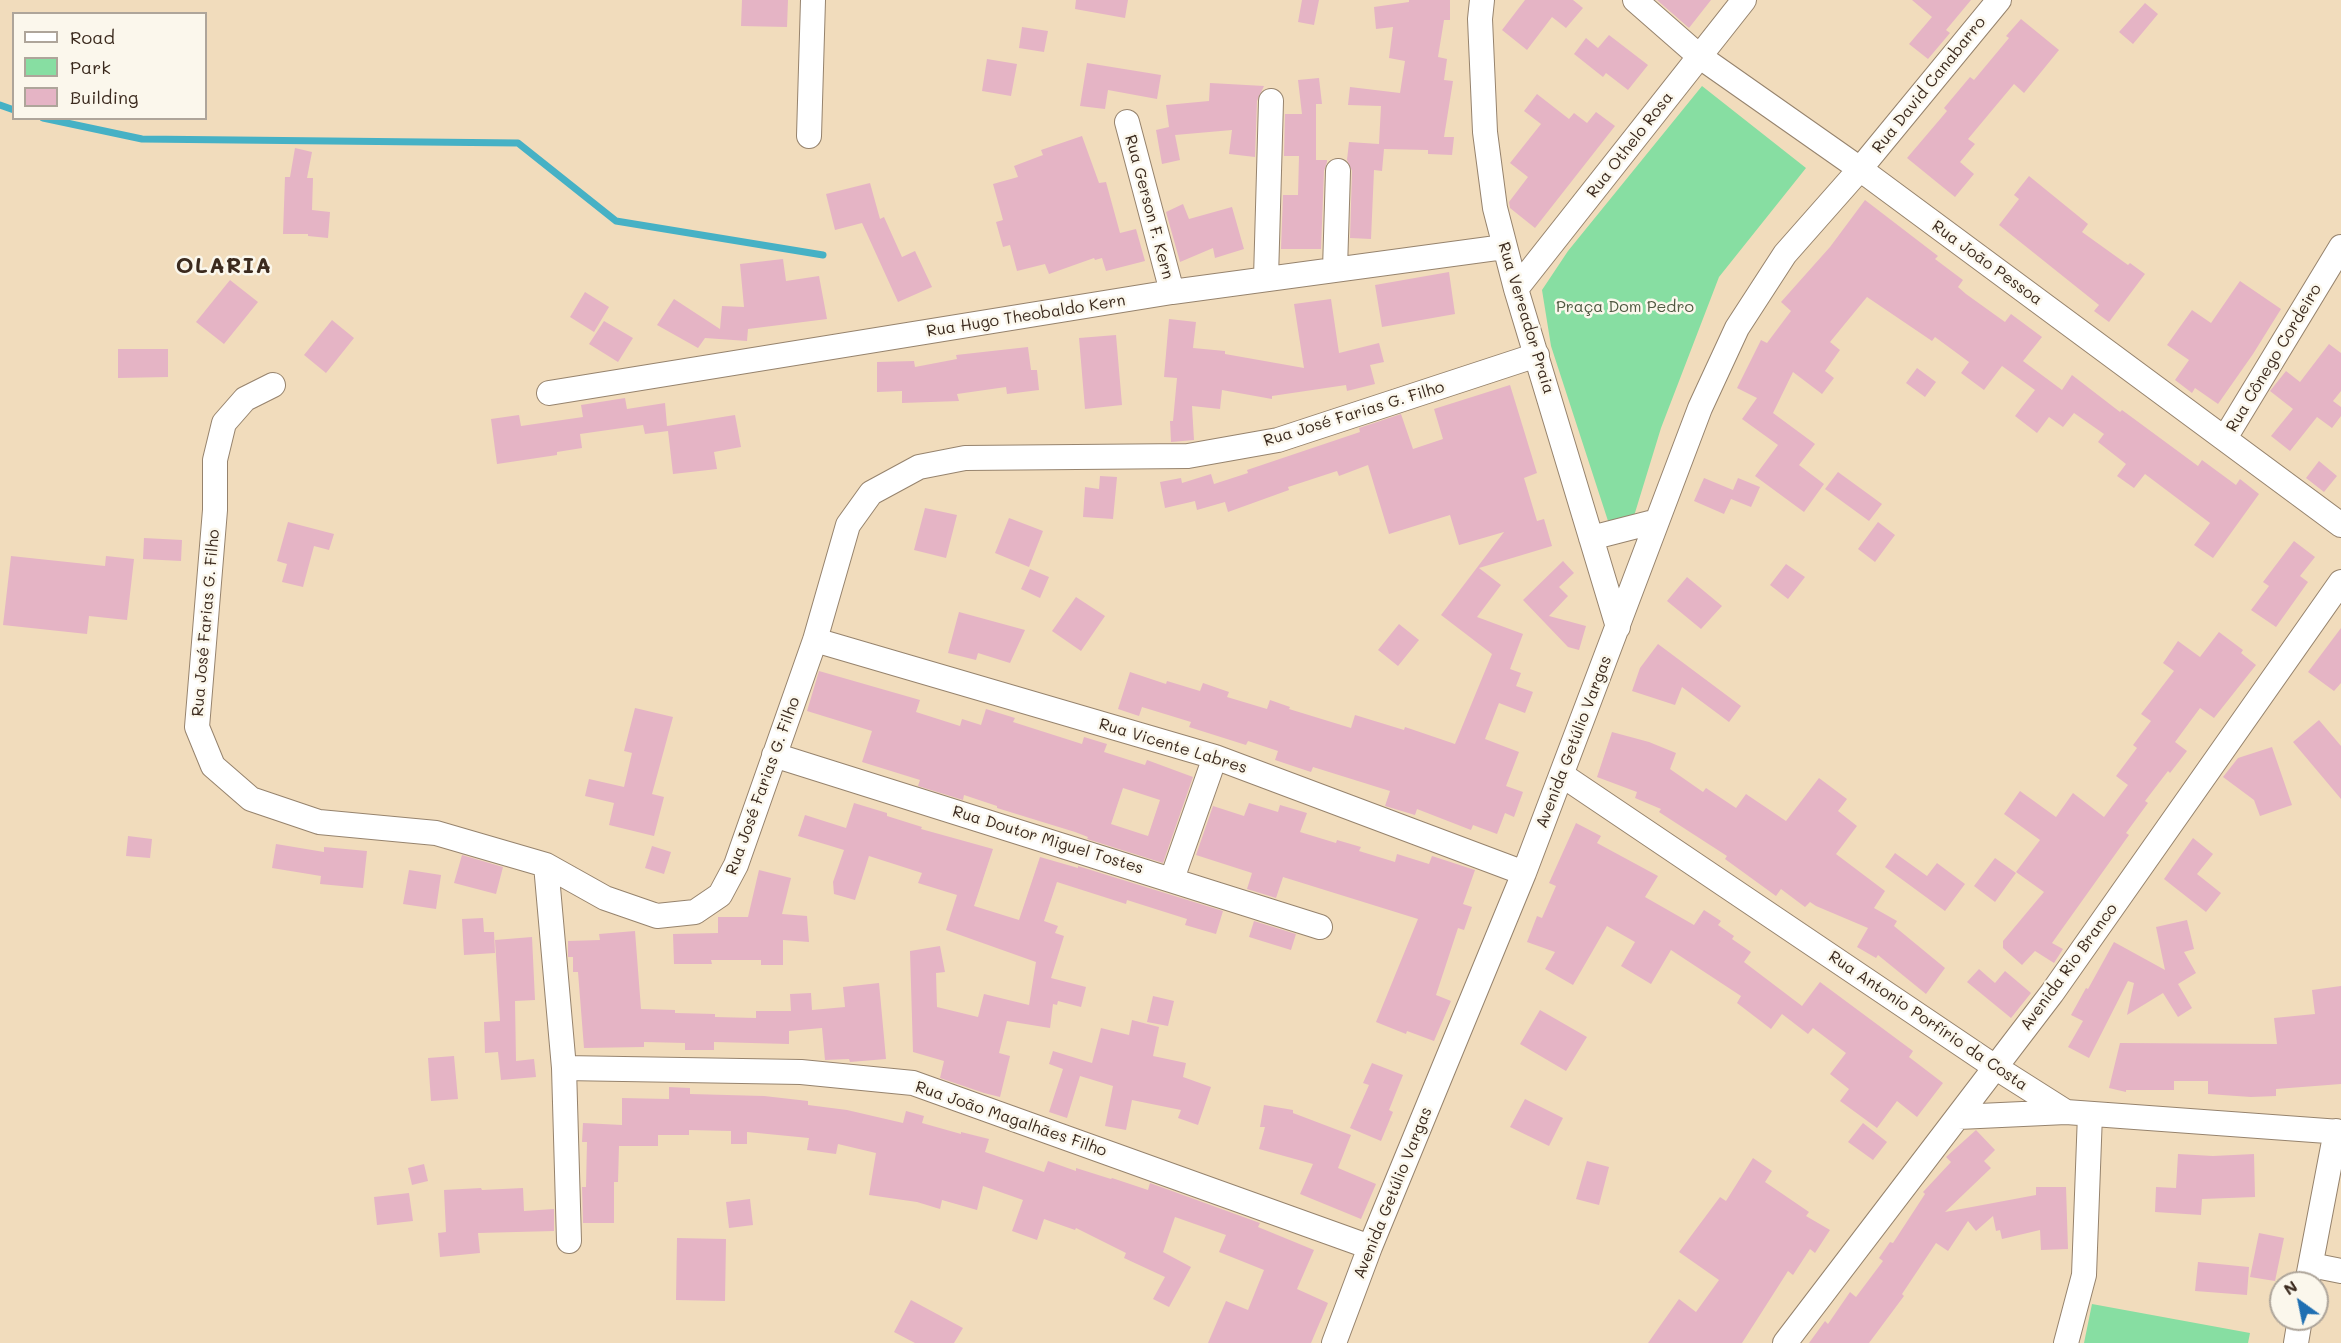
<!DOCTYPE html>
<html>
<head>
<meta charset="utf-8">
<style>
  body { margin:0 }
  #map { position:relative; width:2341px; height:1343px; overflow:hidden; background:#f1dcbc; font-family:Mali,sans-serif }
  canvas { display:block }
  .legend { position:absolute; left:12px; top:12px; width:195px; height:108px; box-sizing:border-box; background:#fbf7ec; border:2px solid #aea59a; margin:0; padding:8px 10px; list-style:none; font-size:18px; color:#3b2a1e }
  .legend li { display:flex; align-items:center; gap:12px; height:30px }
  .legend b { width:30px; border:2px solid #aea59a }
  .north { position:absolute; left:2269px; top:1271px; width:60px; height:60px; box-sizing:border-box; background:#fbf7ec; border:2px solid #aea59a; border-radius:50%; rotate:327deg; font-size:16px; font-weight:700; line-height:24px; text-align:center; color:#3b2a1e }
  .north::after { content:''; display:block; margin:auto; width:21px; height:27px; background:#1f6fb2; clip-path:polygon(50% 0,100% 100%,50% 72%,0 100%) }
</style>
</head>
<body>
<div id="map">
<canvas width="2341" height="1343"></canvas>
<ul class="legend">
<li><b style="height:8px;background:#fff"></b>Road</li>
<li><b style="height:16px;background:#87dea2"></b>Park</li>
<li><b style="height:16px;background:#e5b4c5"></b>Building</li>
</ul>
<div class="north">N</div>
</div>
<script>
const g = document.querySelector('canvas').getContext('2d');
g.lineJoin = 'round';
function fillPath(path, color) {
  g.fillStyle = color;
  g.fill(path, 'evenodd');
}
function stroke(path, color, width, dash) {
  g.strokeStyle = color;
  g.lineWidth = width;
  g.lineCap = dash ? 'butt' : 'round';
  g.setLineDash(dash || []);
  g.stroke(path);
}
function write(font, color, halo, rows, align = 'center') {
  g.font = font + ' Mali,sans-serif';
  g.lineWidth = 5;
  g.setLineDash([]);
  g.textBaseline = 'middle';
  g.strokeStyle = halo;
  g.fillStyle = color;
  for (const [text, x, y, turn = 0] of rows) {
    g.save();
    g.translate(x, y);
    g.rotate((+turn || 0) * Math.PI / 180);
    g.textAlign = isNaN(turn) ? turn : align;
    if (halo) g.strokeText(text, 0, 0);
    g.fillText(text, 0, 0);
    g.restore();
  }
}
fillPath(new Path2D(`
  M1702,86l104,82 -87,109 -58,151 -27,88 -25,8 -58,-178 -9,-56 26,-39z
  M2092,1304l158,29 -2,10h-164z`), '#87dea2');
stroke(new Path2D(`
  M0,105l14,5
  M43,118l99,21 376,4 98,78 207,34`), '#46b1c5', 7);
fillPath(new Path2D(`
  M742,0h46l-1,27 -46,-1z
  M1076,0h52l-3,18 -50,-9z
  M1302,0h17l-5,25 -16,-3z
  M1409,0h41v20h-6l-6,37 9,2 -3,21 9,1 -9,56h10l-2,18 -24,-1v-4l-44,-1 -2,22 -8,-1 -3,69 -21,-1 2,-67 -5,-11 2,-18 30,2 2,-38 -33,-1 2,-18 50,6 5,-32 -16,-3 4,-31 -17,2 -2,-22 35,-5z
  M1525,0h48l10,8 -17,20 -14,-11 -25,33 -25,-20z
  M1657,0h54l-22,28z
  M1912,0h59l-25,30 4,3 -22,26 -19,-15 23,-27z
  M2145,3l13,11 -25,30 -14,-12z
  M2021,19l38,31 -35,43 -10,-9 -46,55 7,5 -15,18 14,12 -19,23 -48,-39 40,-47 -3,-3 26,-31 4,3 35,-42 -3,-2z
  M1022,27l26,4 -4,21 -25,-4z
  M1609,35l39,30 -20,25 -22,-17 -3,4 -29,-23 12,-16 12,10z
  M987,59l30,5 -6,32 -29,-5z
  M1087,63l74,12 -4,24 -49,-9 -3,19 -25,-3z
  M1319,78l3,26h-6v56h11v2l-3,9 -3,78h-40l2,-54h15l1,-39h-15l1,-42h17l-4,-34z
  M1210,83l54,3 -7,15 -2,56 -26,-3 3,-24 -57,5 5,25 -18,4 -6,-34 13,-3 -3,-22 43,-4z
  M1537,94l32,25 5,-6 13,10 9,-11 19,14 -80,102 -25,-20 -1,-6 19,-25 -18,-14 31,-39 -17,-13z
  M1082,136l17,47 7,-1 14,51 16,-4 9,32 -39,10 -4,-13 -7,2 -1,-2 -45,16 -4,-10 -28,7 -7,-26 -7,2 -7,-25 7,-2 -10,-36 25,-7 -4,-11 29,-11 -2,-5z
  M295,148l17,4 -5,26h6l-1,32 18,2 -2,26 -20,-2v-2h-25l2,-57h5z
  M2029,176l59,48 -6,8 46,33 2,-2 15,11 -36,48 -15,-11 5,-6 -100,-80 20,-26 -5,-4z
  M870,183l10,36 4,-2 18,40 13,-6 17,36 -34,15 -36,-79 -27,7 -9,-36z
  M1865,200l73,56 -3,3 28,21 -5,7 8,7 39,28 6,-8 31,23 -19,24 39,29 10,-15 48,37 2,-2 76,56 4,-6 34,25 4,-6 19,15 -46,64 -19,-13 16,-22 -65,-49 -11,14 -17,-12 9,-12 -28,-22 6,-8 -30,-21 -11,14 -14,-10 -12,16 -22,-17 20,-26 -33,-24 -18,24 -23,-17 8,-11 -34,-25 -3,4 -65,-44 -37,45 10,8 -15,21 9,7 -12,16 -29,-22 -20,41 42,31 -16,21 25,19 -20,28 -49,-36 23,-31 -36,-26 15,-21 -20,-10 24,-48 6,3 24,-32 -10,-9 49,-55z
  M1183,204l6,15 43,-12 12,42 -29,9 -2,-10 -33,14 -14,-50z
  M783,259l3,22 33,-5 8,43 -79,10 -1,12 -42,-3 -7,10 -41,-23 17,-26 46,30 2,-23 22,1 -4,-43z
  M1449,272l6,42 -73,13 -7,-42z
  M230,280l28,22 -34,42 -28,-22z
  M2240,281l41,28 -28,45 -35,50 -23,-16 -3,5 -17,-13 14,-20 -22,-15 25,-35 19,13z
  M585,292l24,15 -15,25 -24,-15z
  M1331,299l8,54 40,-10 5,19 -14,3 5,19 -28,7 -1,-6 -74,11v3l-50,-9 -2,19 -28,-3 2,34 -23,2 -1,-21h3l4,-43 -13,-1 5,-58 27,3 -3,26 32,3v3l79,14 -10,-64z
  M332,320l22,18 -28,35 -22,-18z
  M604,321l29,17 -15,24 -29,-18z
  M1116,335l6,70 -37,4 -6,-71z
  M2329,344l12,9v38l-8,10 8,6v9l-9,12 -15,-11 -27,34 -19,-15 22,-27 -23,-18 16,-20 14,11z
  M1028,347l3,23h6l2,20 -32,4 -1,-7 -49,7 2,7 -57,2v-12l-25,1v-30l37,-1 1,6 42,-8 -1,-4z
  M118,349h50v28l-50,1z
  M1917,368l19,14 -11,15 -19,-14z
  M1510,385l27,88 -13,5 13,43 7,-2 8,27 -73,22 22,17 -24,32 46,17 -13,35 11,4 -5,13 17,6 -8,21 -26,-10 -14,36 34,13 -13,34 17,6 -9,25 -9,-4 -8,21 -24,-9 -2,5 -54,-21 -2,6 -30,-9 5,-15 -77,-24 -2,5 -36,-12 3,-9 -30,-10 -2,4 -57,-18 2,-5 -49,-15 -3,9 -21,-7 12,-37 36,12 1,-3 33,10 3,-8 26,9 -2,5 40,12 3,-9 20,7 -1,2 62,19 4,-13 49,15 1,-3 50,17 37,-90 -51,-39 63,-83 -45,13 -9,-30 -61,19 -21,-69 -29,11 -2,-5 -49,16 1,3 -61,22 -3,-10 -28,8 -2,-9 -30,7 -5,-26 21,-4 1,5 29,-9 3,10 34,-11 -1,-3 113,-38 -1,-4 42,-14 12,35 30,-10 -9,-30z
  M625,398l2,11 38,-6 2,23 68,-11 6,32 -27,5 3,17 -44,5 -5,-43 -23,3 -2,-9 -63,9 2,14 -25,4v3l-60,9 -6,-45 28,-4 2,11 62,-9 -2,-12z
  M2319,461l18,15 -13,16 -18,-14z
  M1838,472l44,32 -13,17 -44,-32z
  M1100,476l17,1 -4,42 -30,-2 2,-30 14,2z
  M1704,478l29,12 5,-12 22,9 -9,20 -20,-8 -7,15 -30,-13z
  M925,508l32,7 -11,43 -32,-8z
  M1009,518l34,13 -14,36 -34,-14z
  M288,522l46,12 -5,16 -15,-4 -11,41 -21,-5 5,-18 -10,-3z
  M1878,522l17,13 -20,27 -17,-13z
  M144,538l38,2 -1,21 -38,-2z
  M2294,541l21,16 -15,19 8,6 -32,45 -25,-17 18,-24 -6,-4z
  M11,556l94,10 1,-10 28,3 -7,61 -38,-4 -2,18 -84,-9z
  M1563,561l11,12 -15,14 9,9 -19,20 37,10 -7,24 -11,-3 -45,-47z
  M1786,564l19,13 -17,22 -18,-14z
  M1030,569l19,8 -9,21 -19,-9z
  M1687,577l35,29 -21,23 -34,-28z
  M1076,597l29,19 -24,35 -29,-20z
  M959,612l66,18 -15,33 -32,-10 -2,7 -28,-7z
  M1399,624l20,16 -21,26 -20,-16z
  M2341,628v55l-7,8 -26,-19z
  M2219,632l24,18 -2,3 15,12 -42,53 -14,-10 -25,34 12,9 -17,22 -2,-2 -23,30 3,2 -22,30 3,2 -77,108 11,6 -9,14 -19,-12 -13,14 -19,-17v-7l41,-49 -28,-20 24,-32 -36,-26 16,-23 36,26 17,-24 31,24 24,-32 -12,-9 21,-28 -4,-3 18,-24 -10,-7 33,-43 -11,-8 15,-22 22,16z
  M1658,644l83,62 -12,16 -47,-35 -7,18 -43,-14 8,-23z
  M819,671l101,29 -4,12 44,14 2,-7 19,6 5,-16 29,9 -2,4 69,22 2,-7 23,7 -3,8 41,13 2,-5 46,17 -30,86 -76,-24 1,-2 -13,-5 -78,-24v-2l-33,-11 -1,5 -45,-14 2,-6 -58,-18 10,-31 -65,-20zM1123,788l37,12 -12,36 -37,-12z
  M635,708l38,9 -21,77 12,3 -10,39 -45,-11 5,-22 -29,-7 4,-17 35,8 8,-34 -8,-2z
  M2319,720l22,26v53l-48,-57z
  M1612,732l37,10 27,11 -6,16 33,23 3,-4 30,20 10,-14 40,27 33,-43 28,21 -9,12 19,15 -21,28 49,37 -11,17 23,13 -3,5 51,42 -19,26 -48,-39 -2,3 -19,-11 11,-19 -52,-22 -6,-4 -5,5 -24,-18 -5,7 -51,-37 2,-3 -68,-44 2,-3 -26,-11 2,-6 -40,-15z
  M2272,747l20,58 -32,11 -6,-16 -31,-23 15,-19z
  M854,803l33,10v3l35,11 -1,2 72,20 -19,57 45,14 21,-63 38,11v-2l145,45 -7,23 -31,-9 2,-6 -60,-19 -1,4 -69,-22 -13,39 14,5 -3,7 9,3 -13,42 35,9 -5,20 -23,-6 -1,4 -4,-1 -3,24 -43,-7 -8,32 11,3 -10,41 -16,-4 -44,-15 4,-17 -31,-9 -3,-101 30,-5 5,26 -9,1 1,34 41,10 6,-23 45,11 7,-43 -90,-32 11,-35 -39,-12 4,-10 -53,-17 -14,44 -21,-6 -1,-12 11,-32 -46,-14 7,-21 41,13z
  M1249,803l29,9 2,-7 27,8 -7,19 36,11 1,-3 24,7 -2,4 36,11 2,-8 32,10 3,-8 43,14 -12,34 9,3 -8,23 -6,-2 -22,67 15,6 -17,40 -27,-10 -1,3 -30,-12 42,-103 -135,-42 -7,21 -29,-9 5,-16 -56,-18 17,-49 31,10z
  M1576,823l25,13 -4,7 61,33 -13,21 49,28 10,-15 17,11 -3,4 16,11 -2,3 19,13 -7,10 58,44 18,-24 93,69 -4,6 34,26 -26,34 -20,-16 -20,27 -37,-27 9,-12 -19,-15 16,-21 -33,-25 -5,6 -26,-20 -11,15 -34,-26 4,-7 -70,-46 -20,34 -30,-18 14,-24 -28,-16 -34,59 -28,-16 10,-17 -28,-10 10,-26 5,2 14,-32 -7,-3z
  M128,836l24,3 -2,19 -24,-2z
  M2193,838l20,16 -16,20 24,19 -15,19 -42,-33z
  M276,844l48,8v-5l43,4 -4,37 -43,-4 1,-8 -49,-8z
  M652,846l19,6 -7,22 -19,-6z
  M1895,853l32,23 10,-13 28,21 -20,27 -60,-44z
  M462,855l41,12 -7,27 -42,-11z
  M1995,858l21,15 -21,29 -21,-16z
  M409,870l32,5 -5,34 -33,-5z
  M759,870l32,8 -9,36 25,2 2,26 -26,-2v25h-22v-5h-50l1,4h-38l-1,-30 45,-1v-16h30z
  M483,918l1,14h10l1,21 -31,2 -2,-36z
  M2187,920l7,29 -10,3 12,21 -18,11 14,24 -14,9 -15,-24 -36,22 7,-32 -6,-2 -39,77 -21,-11 15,-26 -12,-6 15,-27 2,1 26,-47 51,28 -9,-43z
  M1254,921l42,13 -5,16 -42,-13z
  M635,931l6,78 34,1v3l40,1v3l41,1v-7h35l-1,-17 21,-1 1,17 33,-3 -2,-20 36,-4 7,76 -36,3 -1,-3 -24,1 -3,-32 -33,3v13l-75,-2v8h-29v-7l-41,-1v5l-60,1 -6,-76h-5v-15h-5v-16l32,-1 -1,-6z
  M532,937l3,63 -20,1 1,60 18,-2 2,18 -35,3 -3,-28 -13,1 -1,-31 16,-1 -5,-81z
  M1979,969l16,14 10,-12 26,22 -20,25 -44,-36z
  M2341,986v98l-65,5v7l-25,1 -43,-3v-13h-34v9h-48v2l-17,-4 11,-45 157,1 -3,-26 41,-4 -3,-24z
  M1153,996l21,5 -6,25 -21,-4z
  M1540,1010l47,27 -21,34 -46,-27z
  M1132,1020l27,7 -6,29 33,7 -3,14 28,10 -13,38 -20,-7 3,-8 -49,-10 -6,30 -21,-4 8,-40 -33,-10 -13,42 -18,-6 14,-43 -14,-5 4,-13 39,12 9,-35 28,7z
  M454,1056l4,43 -27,2 -3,-43z
  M1372,1063l31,12 -14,35 4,2 -12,29 -31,-13 19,-43 -6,-2z
  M669,1087l21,1v6l74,2 44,5v4l39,5 56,13 3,-12 18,5 -2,7 39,11v-2l28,7 -4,13 59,20 4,-11 28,10v-3l35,11 1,-1 36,12 2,-7 110,40 -2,4 56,23 -17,39 31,14 -17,40h-103l18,-42 22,9 16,-40 -45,-18 7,-17 -51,-18 -12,35 28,15 -22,40 -16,-8 12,-22 -41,-19 2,-5 -50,-25 -1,2 -31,-11 -7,21 -25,-9 11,-31 -40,-14 -6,24 -35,-10 -2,9 -23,-7 -48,-7 7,-42 -38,-9 -2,10 -29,-4 2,-12 -62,-6v12h-16v-13l-42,-1v5h-31v11h-39l-1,36h-4v41h-31l-1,-36h4l1,-45h-5l1,-19 39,2v-27l47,1z
  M1525,1099l38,19 -14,28 -39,-19z
  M1264,1105l29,5v3l58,22 -13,33 38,16 -15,35 -61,-25 13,-30 -54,-15 6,-22h-5z
  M1863,1123l24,19 -14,18 -25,-18z
  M1976,1130l19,20 -11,11 7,7 -46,44 91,-17v-8h30l2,62 -27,1 -1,-20 -38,9 -2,-9 -4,1 -3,-15 -17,15 -8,-10 -20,30 -12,-8 -34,51 2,2 -35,47h-60l16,-22 3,3 22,-32 6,5 27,-36 -4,-3 11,-16 3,1 32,-49 -2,-2 28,-30 -5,-5z
  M2178,1154l35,2 41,-2 1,43 -53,2 -1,16 -46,-3 1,-25 20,1z
  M1753,1158l19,13 -7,11 44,30 -3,4 24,14 -15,23 -5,-4 -17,26 -5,-4 -46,72h-94l31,-44 17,13 23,-32 -40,-28 41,-55 6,4z
  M1587,1161l22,6 -10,38 -23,-6z
  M424,1164l4,17 -16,4 -4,-17z
  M481,1188l1,2 41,-2 1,23 30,-2v22l-76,2 2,20 -40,4 -2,-24 8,-1 -2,-42z
  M409,1193l4,28 -36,4 -3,-28z
  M750,1199l3,26 -24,3 -3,-26z
  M2259,1233l25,5 -9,43 -25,-4z
  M677,1238l49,1 -1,62 -49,-1z
  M2198,1262l51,5 -2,28 -52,-4z
  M911,1300l52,28 -9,15h-39l-21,-11z`), '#e5b4c5');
const minor = new Path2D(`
  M1482,0l-2,19 5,113 10,76 21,81 102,338
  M1635,0l64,56 161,113 481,356
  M1127,122l45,170
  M809,136l4,-136
  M1335,269l3,-98
  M1266,278l5,-177
  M1516,289l228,-289
  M273,385l-28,14 -21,24 -9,37v50l-18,217 16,39 38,33 68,23 117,11 110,32 59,33 52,18 38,-4 25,-17 16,-30 79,-225 33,-115 23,-32 48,-26 46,-9 223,-2 90,-16 259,-85
  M549,393l623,-101 332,-45
  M2225,438l116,-191
  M1591,538l66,-17
  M815,640l400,117 309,116
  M774,755l546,172
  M1562,775l433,292 71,45 275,20
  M546,865l18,203 5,173
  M1172,879l43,-122
  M564,1068l237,4 112,11 457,164
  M1958,1117l108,-5
  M2311,1265l30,6
  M2307,1283l29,-152
  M1334,1343l36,-96 154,-374 176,-465 37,-80 48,-74 75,-85 139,-169
  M1785,1343l267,-350 289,-411
  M2066,1343l18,-68 6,-161
  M2296,1343l4,-24`);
stroke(minor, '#96836d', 26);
stroke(minor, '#fff', 24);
write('16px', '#3b2a1e', '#fbf7ec', [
  ["Rua David Canabarro",1929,85,-51],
  ["Rua Othelo Rosa",1630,145,-52],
  ["Rua Gerson F. Kern",1149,207,75],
  ["Rua João Pessoa",1987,263,36],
  ["Rua Hugo Theobaldo Kern",1026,316,-9],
  ["Rua Vereador Praia",1526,318,73],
  ["Rua Cônego Cordeiro",2274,358,-59],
  ["Rua José Farias G. Filho",1354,414,-17],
  ["Rua José Farias G. Filho",206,623,-85],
  ["Avenida Getúlio Vargas",1574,742,-69],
  ["Rua Vicente Labres",1173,746,17],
  ["Rua José Farias G. Filho",763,786,-70],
  ["Rua Doutor Miguel Tostes",1048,840,17],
  ["Avenida Rio Branco",2069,967,-54],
  ["Rua Antonio Porfírio da Costa",1928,1021,34],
  ["Rua João Magalhães Filho",1011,1119,19],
  ["Avenida Getúlio Vargas",1393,1193,-68]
]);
write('16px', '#4e573f', '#fbf7ec', [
  ["Praça Dom Pedro",1625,307]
]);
g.letterSpacing = '1.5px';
write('bold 22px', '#3b2a1e', '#fbf7ec', [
  ["OLARIA",224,266]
]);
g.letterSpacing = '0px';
</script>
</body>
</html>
